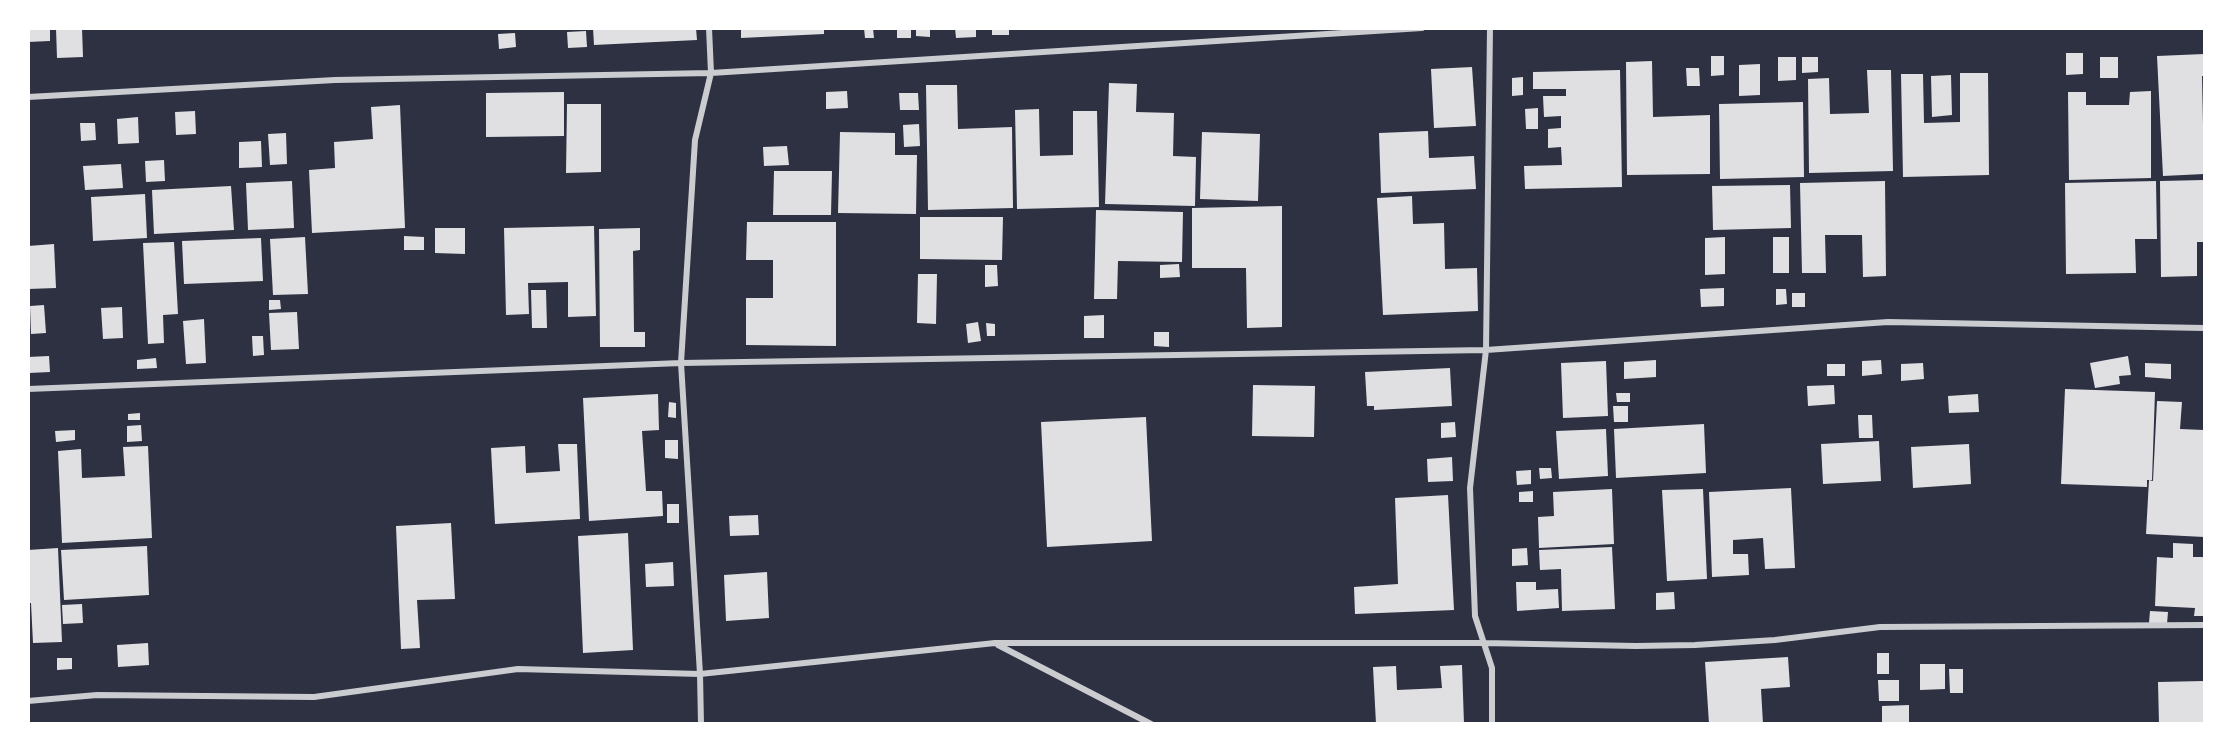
<!DOCTYPE html>
<html>
<head>
<meta charset="utf-8">
<style>
  body { margin:0 }
  #map { position:relative; width:2233px; height:752px; overflow:hidden; background:#2d3142; font-family:"DejaVu Sans",sans-serif }
  canvas { display:block }
  .frame { position:absolute; inset:0; border:30px solid #fff; pointer-events:none }
</style>
</head>
<body>
<div id="map">
<canvas width="2233" height="752"></canvas>
<div class="frame"></div>
</div>
<script>
const g = document.querySelector('canvas').getContext('2d');
g.lineJoin = 'round';
function fillPath(path, color) {
  g.fillStyle = color;
  g.fill(path, 'evenodd');
}
function stroke(path, color, width, dash) {
  g.strokeStyle = color;
  g.lineWidth = width;
  g.lineCap = dash ? 'butt' : 'round';
  g.setLineDash(dash || []);
  g.stroke(path);
}
fillPath(new Path2D(`
  M28,28h22v13l-22,1z
  M56,28h26l1,29 -26,1z
  M593,28h103l1,12 -103,5z
  M741,28h83v6l-83,4z
  M864,28h9l1,10h-9z
  M897,28h14v10h-14z
  M916,28h14v9l-14,-1z
  M955,28h21v9l-20,1z
  M992,28h17v7h-17z
  M586,31l1,16 -19,1 -1,-16z
  M515,33l1,14 -17,2 -1,-15z
  M2066,53h17v21l-17,1z
  M2204,54v22h-2l2,98 -41,2 -6,-120z
  M1711,56h13v19l-13,1z
  M1778,57h18v23l-18,1z
  M1802,57h16v15l-16,1z
  M2100,57h18v21h-18z
  M1652,61l1,56 57,-2v59l-83,1 -1,-113z
  M1760,64v31l-21,1v-31z
  M1472,67l4,59 -42,2 -3,-59z
  M1686,68h13l1,18h-13z
  M1620,70l2,117 -97,2 -1,-23 38,-1 -1,-18 -13,1v-19l13,-1v-12l-17,1 -1,-21h23v-7h-33v-17z
  M1867,70h24l2,101 -84,2 -1,-94 21,-1 1,36 39,-1z
  M1960,73h28l1,102 -86,2 -2,-103h22l1,49 36,-1z
  M1951,75l1,40 -20,2 -1,-41z
  M1523,77v18l-11,1v-18z
  M1109,83l28,1 -1,28 38,1 -1,43 23,1 -1,49 -90,-2z
  M926,85h31l1,44 54,-2 1,81 -85,2z
  M847,91l1,17 -22,1v-17z
  M2151,91v87l-82,2 -1,-88h18v13h43l1,-13z
  M564,92v44l-78,1v-44z
  M899,93h19l1,17h-19z
  M1803,102l1,75 -84,2 -1,-75z
  M567,104h34v68l-35,1z
  M400,105l5,123 -93,5 -3,-63 26,-2 -1,-26 39,-3 -2,-32z
  M1538,108v21h-12l-1,-20z
  M1039,109l1,47 33,-1v-44h24l2,96 -82,2 -2,-99z
  M195,111l1,23 -20,1 -1,-23z
  M138,117l1,26 -21,1 -1,-25z
  M80,123h15l1,17 -15,1z
  M919,124l1,22 -16,1 -1,-22z
  M1428,131l1,27 45,-2 2,33 -95,4 -2,-60z
  M840,132l55,1v22h22l-1,59 -78,-1z
  M1202,132l58,2 -2,67 -58,-2z
  M286,133l1,31 -17,1 -2,-31z
  M261,141l1,26 -23,1v-26z
  M787,146l2,19 -25,1 -1,-19z
  M164,160l1,21 -19,1 -1,-21z
  M121,164l2,24 -38,2 -2,-24z
  M774,171h58l-1,44h-58z
  M2204,180v62h-7v34l-36,1 -1,-96z
  M292,181l2,47 -46,2 -2,-47z
  M1885,181l1,95 -23,1 -1,-42h-37l1,38h-24l-2,-90z
  M2156,181l1,58h-22l1,34 -70,1 -1,-91z
  M1790,185l1,43 -78,2 -1,-44z
  M231,186l3,44 -80,4 -2,-44z
  M145,194l2,44 -54,3 -2,-44z
  M1412,196l1,28 31,-1 1,46 32,-1 1,43 -95,4 -6,-117z
  M1282,206v121l-35,1 -1,-60h-54v-60z
  M1096,210l87,2 -1,50 -64,-1 -1,38h-23z
  M920,217h83l-1,43 -82,-1z
  M747,222h89v124l-90,-1v-47h27v-38h-27z
  M594,226l2,90 -28,1v-35l-40,1 1,31 -23,1 -2,-87z
  M435,228h30v26l-30,-1z
  M640,228v22l-7,1 1,81h11v15h-45l-1,-118z
  M404,236l20,1v13h-20z
  M305,237l3,57 -35,1 -3,-56z
  M1725,237v37l-20,1v-37z
  M1773,237h16v36h-16z
  M261,238l2,43 -79,3 -2,-43z
  M174,242l4,72 -15,1 1,28 -16,1 -5,-101z
  M54,244l2,44 -28,1v-43z
  M1179,264l1,13 -20,1v-13z
  M985,265h12l1,21 -13,1z
  M918,274h19l-1,50 -19,-1z
  M1724,288v18l-23,1 -1,-18z
  M1776,289h10l1,15 -11,1z
  M531,290h15l1,38h-15z
  M1792,293h13v14h-13z
  M269,300h11l1,9 -12,1z
  M44,305l2,28 -15,1 -1,-28z
  M122,307l1,31 -20,1 -2,-31z
  M297,312l2,37 -28,1 -2,-37z
  M1104,315v23h-20v-22z
  M204,319l2,44 -20,1 -3,-43z
  M978,322l3,19 -13,2 -2,-19z
  M986,323l9,1v12h-8z
  M1154,332h15v15l-15,-1z
  M252,336h11l1,19 -11,1z
  M49,356l1,16 -21,1 -1,-16z
  M2128,356l3,19 -12,1 1,8 -25,4 -5,-25z
  M156,358l1,10 -20,1v-9z
  M1656,360v17l-32,2v-17z
  M1881,360l1,14 -20,2v-15z
  M1606,361l2,55 -45,2 -2,-55z
  M1923,363l1,16 -23,2v-17z
  M2145,363l26,1v15l-26,-2z
  M1827,364h18v12h-18z
  M1450,368l2,38 -78,4v-4h-7l-2,-34z
  M1253,385l62,1 -1,51 -62,-1z
  M1834,385l1,19 -27,2 -1,-20z
  M2065,389l90,3 -3,88h-8h3v7l-86,-3z
  M1616,393h14v9h-13z
  M658,394l1,36 -17,1 4,60h16l1,25 -74,5 -6,-123z
  M1978,394l1,18 -30,1 -1,-17z
  M2157,401l25,1 -2,27 24,1v107l-58,-3 3,-54 4,1z
  M669,402l7,1v15l-8,-1z
  M1613,406h15v16h-14z
  M140,413v7h-12v-6z
  M1858,415h14l1,23h-14z
  M1146,417l6,124 -105,6 -6,-125z
  M1455,422l1,15 -15,1v-15z
  M1704,424l2,49 -90,5 -2,-49z
  M141,425l1,16 -15,1v-16z
  M1606,429l2,47 -49,3 -3,-48z
  M75,430v10l-19,2 -1,-11z
  M665,440h13v19l-13,-1z
  M1879,441l2,40 -58,3 -2,-40z
  M558,444h19l3,75 -85,5 -4,-76 34,-2 1,27 34,-2z
  M1969,444l2,40 -58,4 -2,-41z
  M148,446l4,92 -90,5 -4,-92 23,-2 1,29 43,-2 -2,-29z
  M1452,457l1,24 -25,1 -1,-23z
  M1539,468h12l1,10 -12,1z
  M1531,470v14l-14,1 -1,-14z
  M1791,488l4,80 -30,1 -2,-31 -30,2v14h15l1,21 -37,2 -3,-85z
  M1612,489l2,55 -75,4 -1,-31 16,-1 -1,-24z
  M1703,489l4,90 -40,2 -5,-91z
  M1533,491v11h-14v-10z
  M1448,495l6,115 -99,4 -1,-27 44,-3 -3,-86z
  M667,504h12v19h-12z
  M758,515l1,20 -29,1 -1,-20z
  M451,523l4,76 -38,1 3,48 -19,1 -5,-123z
  M628,533l5,117 -50,3 -5,-117z
  M2173,543l20,1v13h11v59h-10l1,-8 -40,-2 2,-49 16,1z
  M147,546l2,49 -85,5 -3,-50z
  M1612,547l3,62 -53,2 -1,-42 -21,1 -1,-20z
  M58,548l4,94 -29,1 -2,-40h-3v-53z
  M1527,548l1,17 -16,1v-17z
  M673,562l1,24 -28,1 -1,-23z
  M767,572l2,46 -43,3 -2,-46z
  M1516,582h20v8l22,-1 1,19 -42,3z
  M1674,592l1,17 -19,1v-17z
  M82,604l1,19 -20,1 -1,-19z
  M2150,611l18,1 -1,12 -18,-1z
  M148,643l1,22 -31,2 -1,-22z
  M1877,653h12v21h-12z
  M1788,657l2,30 -29,2 2,35h-54l-4,-62z
  M57,658h15v11l-15,1z
  M1920,664h25v25l-25,1z
  M1462,665l2,59h-88l-3,-57 23,-1 1,24 45,-2 -2,-22z
  M1949,669h14v24h-13z
  M1878,680h21v21h-20z
  M2204,681v43h-45l-1,-42z
  M1909,705v19h-27v-18z`), '#e0e0e3');
stroke(new Path2D(`
  M1490,28l-4,322 -16,138 5,128 17,52v56
  M28,97l307,-17 376,-7 711,-45
  M28,389l653,-26 805,-13 402,-28 316,6
  M998,645l153,79
  M28,701l69,-6 217,2 204,-28 182,5 295,-31h489l152,3 59,-1 80,-5 105,-13 324,-2
  M701,724l-1,-50 -19,-311 14,-223 16,-67 -2,-45`), '#caccd0', 6);
</script>
</body>
</html>
